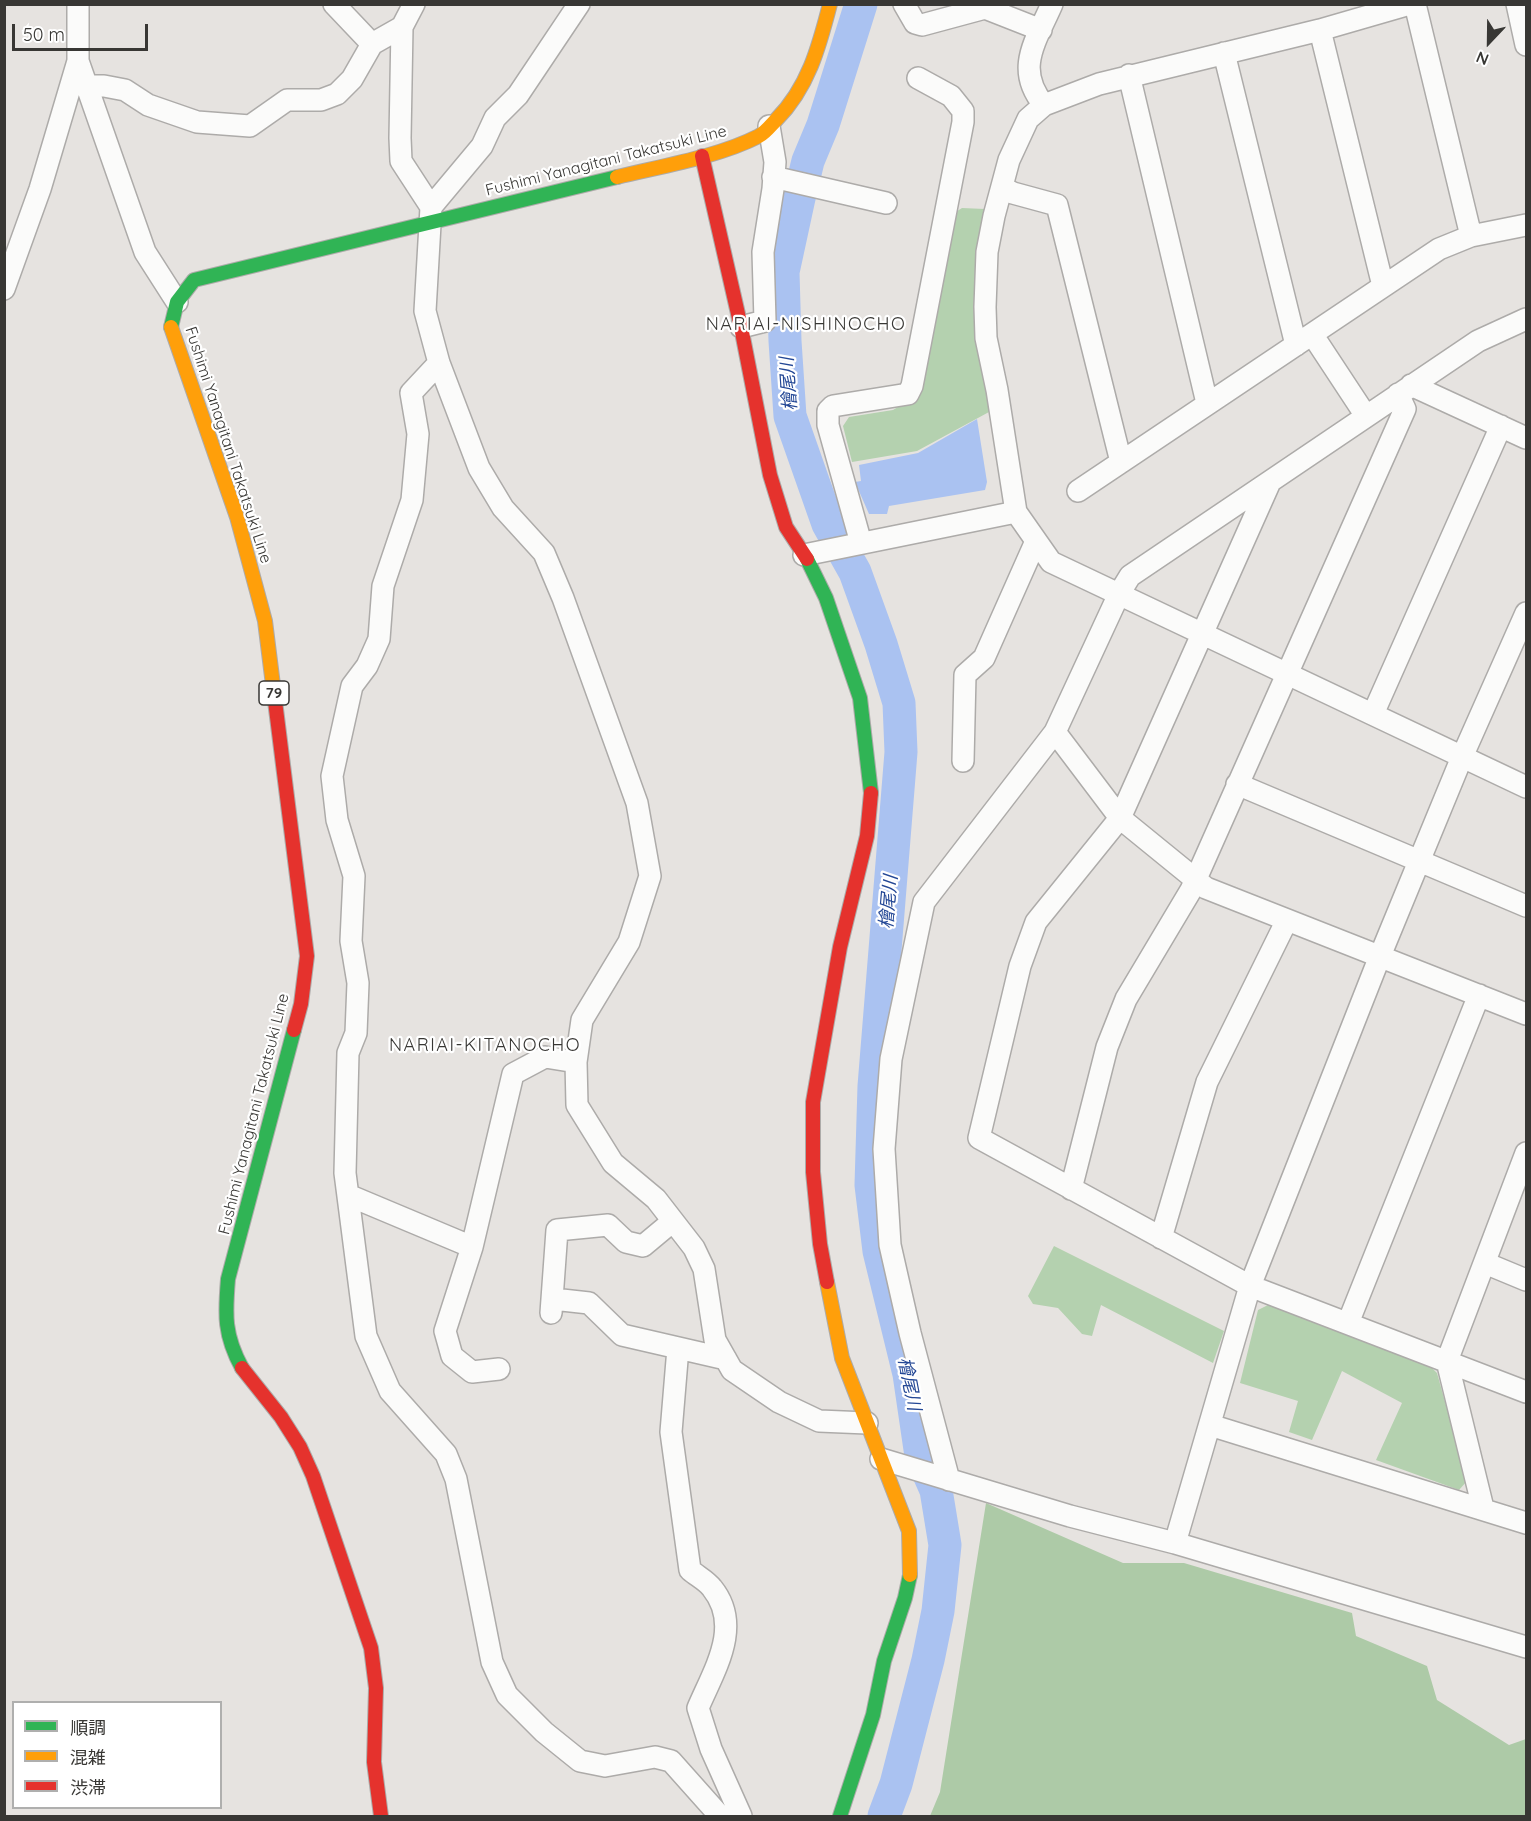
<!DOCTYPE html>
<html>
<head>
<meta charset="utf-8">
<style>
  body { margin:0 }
  #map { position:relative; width:1531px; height:1821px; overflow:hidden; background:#e6e3e0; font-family:Quicksand,"Noto Sans JP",sans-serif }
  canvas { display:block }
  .frame { position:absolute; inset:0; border:6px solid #383734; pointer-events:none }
  .legend { position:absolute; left:12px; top:1701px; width:210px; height:108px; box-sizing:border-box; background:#fff; border:2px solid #afafae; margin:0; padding:8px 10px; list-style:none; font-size:18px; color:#383734 }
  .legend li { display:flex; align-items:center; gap:12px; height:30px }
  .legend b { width:30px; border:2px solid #afafae }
  .north { position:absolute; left:1459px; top:12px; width:60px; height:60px; -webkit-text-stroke:4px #fff; paint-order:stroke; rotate:202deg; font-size:16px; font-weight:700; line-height:24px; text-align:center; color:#383734 }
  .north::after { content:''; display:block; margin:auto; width:21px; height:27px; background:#383734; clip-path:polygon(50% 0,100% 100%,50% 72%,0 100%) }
  .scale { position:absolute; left:12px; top:24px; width:136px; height:27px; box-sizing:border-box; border:3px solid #383734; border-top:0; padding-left:8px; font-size:18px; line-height:21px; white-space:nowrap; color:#383734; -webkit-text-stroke:4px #fff; paint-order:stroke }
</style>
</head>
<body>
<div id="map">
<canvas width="1531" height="1821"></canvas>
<div class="frame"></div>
<ul class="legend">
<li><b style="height:8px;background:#30b455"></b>順調</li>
<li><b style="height:8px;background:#ff9f0a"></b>混雑</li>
<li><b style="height:8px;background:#e5322d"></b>渋滞</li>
</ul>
<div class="north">N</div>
<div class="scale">50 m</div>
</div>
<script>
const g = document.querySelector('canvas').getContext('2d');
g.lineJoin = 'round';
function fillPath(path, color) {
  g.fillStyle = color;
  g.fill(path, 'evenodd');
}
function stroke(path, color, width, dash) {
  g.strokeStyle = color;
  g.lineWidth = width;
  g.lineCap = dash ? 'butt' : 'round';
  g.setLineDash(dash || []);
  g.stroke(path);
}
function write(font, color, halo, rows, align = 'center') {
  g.font = font + ' Quicksand,"Noto Sans JP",sans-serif';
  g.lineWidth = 4.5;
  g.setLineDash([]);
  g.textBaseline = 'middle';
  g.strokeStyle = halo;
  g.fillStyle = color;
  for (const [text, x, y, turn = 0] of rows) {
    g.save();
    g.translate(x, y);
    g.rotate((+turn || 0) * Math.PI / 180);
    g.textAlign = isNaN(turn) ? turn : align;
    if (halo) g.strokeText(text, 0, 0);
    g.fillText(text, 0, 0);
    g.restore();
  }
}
fillPath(new Path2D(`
  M962,208l23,1 -9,47 -2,60 15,96 -72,39 -65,11 -9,-36 6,-9 44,-7 21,-13 37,-182z
  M1054,1246l170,85 -11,32 -112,-58 -9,31 -10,-2 -24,-26 -25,-4 -5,-8z
  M1268,1305l162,61 7,7 30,108 -8,9 -83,-30 26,-57 -60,-32 -30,69 -23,-8 9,-31 -58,-18 18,-73z`), '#b4d1af');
fillPath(new Path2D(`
  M986,1503l137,60h61l168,50 4,23 71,30 10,34 72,45 17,-6v77h-596l10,-24z`), '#adcaa7');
fillPath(new Path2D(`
  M977,419l10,63 -2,8 -96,16 -2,8h-18l-14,-32 6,-1 -2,-16 59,-12z`), '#aac2f1');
stroke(new Path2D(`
  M861,4l-38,121 -15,36 -9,37 -16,74 2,69 5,75 38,108 27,48 26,72 18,59 2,49 -27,334 -3,99 8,66 30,123 12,82 15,34 9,55 -7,66 -10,49 -32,124 -12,32`), '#aac2f1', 33);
const street = new Path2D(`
  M78,4v57l67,191 32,50
  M334,4l38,40
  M414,4l-12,23 -2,111 1,23 30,46 -6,104 14,52 40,105 24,40 41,45 19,45 74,205 13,73 -21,66 -47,78 -6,42 1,43 36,58 43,36 38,49 10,21 11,71 17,30 47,32 40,19 48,2
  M904,4l11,19 7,2 63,-17 56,22
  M1410,4l-90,26 -221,54 -55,21 -16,14 -19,41 -15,56 -7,36 -2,55 1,31 11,52 19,122 35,50 475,225
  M1415,4l56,232
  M1517,4l9,41
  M1320,30l63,256
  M1224,53l72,292
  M1129,75l78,328
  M87,86h17l21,4 23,15 49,17 53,4 37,-26h34l16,-6 15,-15 20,-35 30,-17
  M1044,105c-30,-36 -8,-64 8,-101
  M773,177l113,26
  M1003,188l10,5 44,12 64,257
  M431,207l51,-61 13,-28 23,-23 61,-91
  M4,289l36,-100 38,-128
  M1526,319l-48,22 -348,235 -11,18 -64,138 65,86 86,70 320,126
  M741,327l24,-6 -2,-69 10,-63 2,-27 -6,-36
  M1312,334l54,82
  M439,363l-28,30 7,41 -6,66 -29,86 -4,53 -12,27 -15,20 -20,90 5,44 17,56 -3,65 7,42 -2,50 -8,20 -3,120 21,163 24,55 56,63 10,25 36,183 15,33 37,37 36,29 25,5 50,-9 16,4 49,55
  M1411,385l115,53
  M1270,482l-150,336 -84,104 -16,44 -41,172 271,148 276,106
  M1078,491l361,-242 32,-13 55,-11
  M861,543l-33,-118v-14l5,-5 75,-12 4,-8 51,-264v-11l-12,-15 -33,-18
  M804,555l212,-43
  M1373,714l128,-288
  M963,761l2,-86 19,-17 52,-117
  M1237,784l289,122
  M1071,1189l36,-142 19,-48 65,-109 214,-481 -7,-15
  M348,1195l124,52
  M1161,1238l46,-156 80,-162
  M1485,1263l41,17
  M553,1299l36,4 33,32 104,24
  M551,1313l6,-83 51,-5 18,17 17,4 30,-25
  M1348,1323l131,-328
  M678,1348l-7,84 19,138c7,6 17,11 22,18 31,38 2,82 -14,120l13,41 30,67
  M499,1369l-27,3 -20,-16 -7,-25 27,-84 41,-173 32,-17 31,5
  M1210,1425l316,98
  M881,1459l189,57 105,27 351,104
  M949,1480l-39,-147 -20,-88 -6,-96 7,-90 33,-157 131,-170
  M1483,1508l-36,-147 79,-208
  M1175,1543l75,-257 130,-330 82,-199 64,-144`);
const fast = new Path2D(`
  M171,327l6,-25 17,-22 423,-103
  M807,559l19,39 34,100 11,95
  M242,1368c-18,-33 -17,-53 -14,-89l66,-249
  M840,1816l33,-101 11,-54 21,-63 5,-23`);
const slow = new Path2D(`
  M617,177c45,-11 101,-20 142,-41 7,-4 12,-11 17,-16 32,-32 43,-73 54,-116
  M171,327l66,190 28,104 10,80
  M827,1282l15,76 67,173 1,44`);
const jam = new Path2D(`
  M702,156l39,171 29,148 16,52 21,32
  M275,701l32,255 -6,48 -7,26
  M827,1282l-7,-38 -7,-72v-70l27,-155 27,-111 4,-43
  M242,1368l39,49 19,30 13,29 58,172 5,40 -2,74 7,54`);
stroke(street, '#adaba9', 24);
stroke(fast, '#adaba9', 16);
stroke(slow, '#adaba9', 16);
stroke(jam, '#adaba9', 16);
stroke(street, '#fbfbfa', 21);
stroke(fast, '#30b455', 14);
stroke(slow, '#ff9f0a', 14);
stroke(jam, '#e5322d', 14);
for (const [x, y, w] of [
  [274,693,30]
]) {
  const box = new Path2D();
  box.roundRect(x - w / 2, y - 12, w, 24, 4.5);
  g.fillStyle = '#fff';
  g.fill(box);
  stroke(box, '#383734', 1.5);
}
write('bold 15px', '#383734', null, [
  ["79",274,693]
]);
write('16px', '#383734', '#fff', [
  ["Fushimi Yanagitani Takatsuki Line",606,161,-14],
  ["Fushimi Yanagitani Takatsuki Line",228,445,72],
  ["Fushimi Yanagitani Takatsuki Line",254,1114,-76]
]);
g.letterSpacing = '1.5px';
write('18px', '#383734', '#fff', [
  ["NARIAI-NISHINOCHO",806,325],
  ["NARIAI-KITANOCHO",485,1046]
]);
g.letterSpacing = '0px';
write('italic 18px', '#234795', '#fff', [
  ["檜尾川",789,384,-94],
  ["檜尾川",889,902,-85],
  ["檜尾川",909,1384,79]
]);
</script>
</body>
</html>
